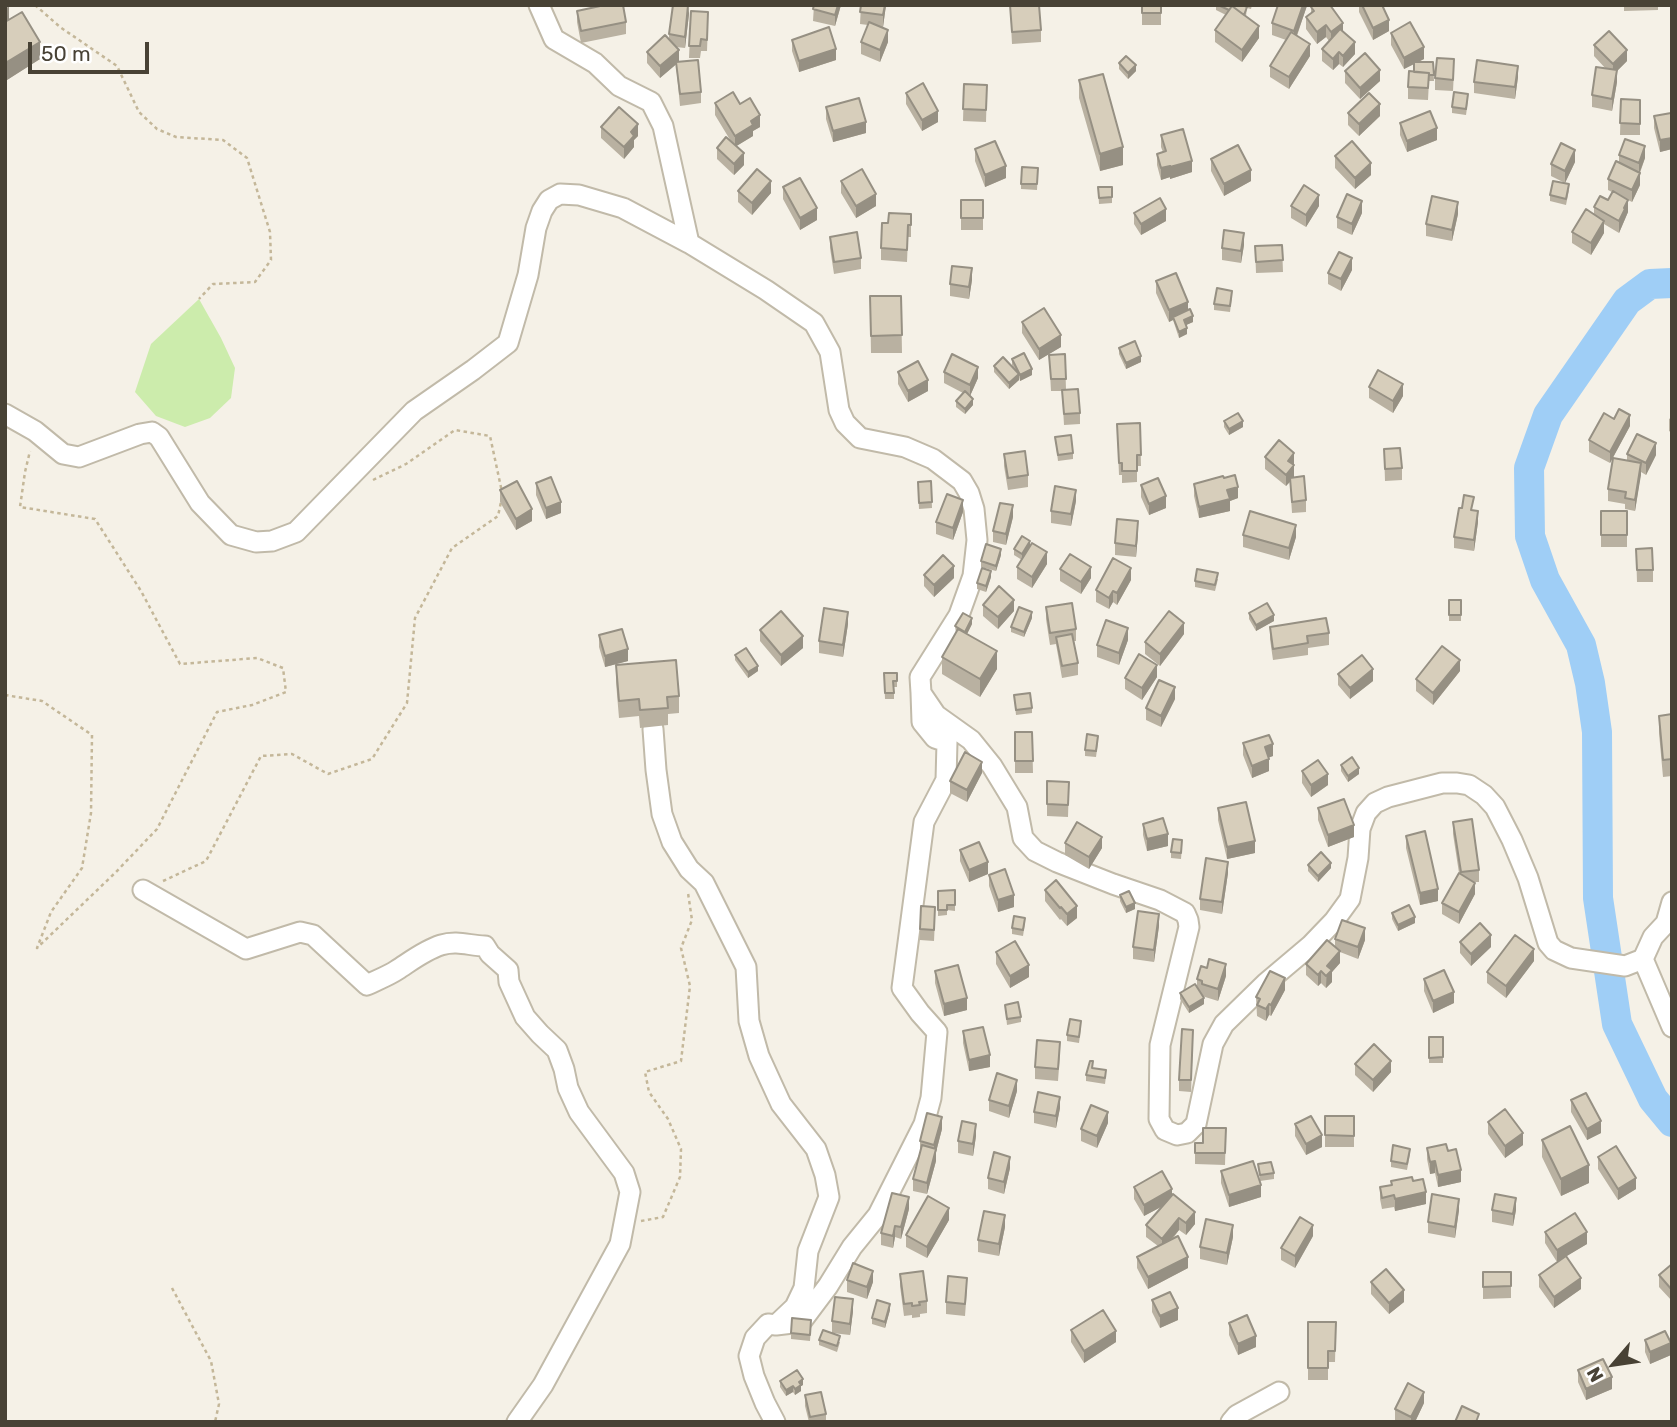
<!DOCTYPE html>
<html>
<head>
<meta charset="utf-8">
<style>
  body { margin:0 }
  #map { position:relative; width:1677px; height:1427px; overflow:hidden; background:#f5f1e7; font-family:Rubik,sans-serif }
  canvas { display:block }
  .frame { position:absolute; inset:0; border:7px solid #484235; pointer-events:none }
  .north { position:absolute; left:1579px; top:1329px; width:70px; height:70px; -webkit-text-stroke:5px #fff; paint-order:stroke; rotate:241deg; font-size:19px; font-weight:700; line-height:28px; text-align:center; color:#484235 }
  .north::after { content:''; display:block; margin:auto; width:24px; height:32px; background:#484235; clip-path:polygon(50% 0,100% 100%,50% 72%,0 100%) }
  .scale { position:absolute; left:28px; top:42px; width:121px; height:32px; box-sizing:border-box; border:4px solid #484235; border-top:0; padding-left:9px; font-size:21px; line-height:24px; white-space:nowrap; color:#484235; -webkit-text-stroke:5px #fff; paint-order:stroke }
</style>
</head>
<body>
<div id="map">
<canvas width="1677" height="1427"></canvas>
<div class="frame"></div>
<div class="north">N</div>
<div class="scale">50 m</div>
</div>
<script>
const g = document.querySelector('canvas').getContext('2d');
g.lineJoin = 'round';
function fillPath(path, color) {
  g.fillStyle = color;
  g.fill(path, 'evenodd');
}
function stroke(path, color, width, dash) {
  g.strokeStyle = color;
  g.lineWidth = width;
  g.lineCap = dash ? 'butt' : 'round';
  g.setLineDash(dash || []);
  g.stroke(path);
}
fillPath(new Path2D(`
  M199,299l22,39 14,30 -4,30 -21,20 -25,9 -29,-11 -21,-24 16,-48z`), '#ccecac');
stroke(new Path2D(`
  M1672,283l-22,1 -23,17 -79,114 -19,53 1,68 15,44 36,65 9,38 7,49 1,166 19,126 36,75 19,23`), '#9fcef6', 30);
const minor = new Path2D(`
  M539,5l15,34 41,24 24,23 32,16 12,24 26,117
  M5,414l30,17 28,23 16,3 61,-23 12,-2 7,5 41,66 31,32 25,7 16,-1 24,-9 118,-121 59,-41 35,-27 20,-68 8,-47 6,-17 7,-11 11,-6 19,1 44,13 66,35 77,47 48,33 16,29 9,58 6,13 15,15 45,9 28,12 29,22 7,12 5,16 3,31 -4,36 -14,39 -39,62 1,16 15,22 35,25 21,26 25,41 6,31 12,13 22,11 56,22 47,16 25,13 3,7 1,7 -29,118 -1,74 6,11 12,5 10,-2 9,-9 17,-80 11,-20 42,-41 45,-38 23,-24 16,-22 8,-41 2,-29 6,-16 9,-10 13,-6 54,-14h15l12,2 15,10 11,12 17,33 16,38 20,65 6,7 17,8 54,8 18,-7 10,-22 13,-14 6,-21
  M653,729l3,41 6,44 10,28 17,27 15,14 42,84 3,54 10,35 22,48 35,45 9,26 4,22 -21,54 -4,37 -9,19 -19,18
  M143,890l103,59 54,-17 13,3 54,50c10,-5 21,-9 30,-15 14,-9 28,-20 44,-25 17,-5 29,1 44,1l5,8 18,16 1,12 16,35 15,17 17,16 7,19 4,19 11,24 45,61 6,19 -10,52 -77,141 -26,37
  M1643,959l29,68
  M775,1422l-10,-19 -11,-27 -5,-20 6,-18 13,-14 8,1 25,-3 27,-36 24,-39 26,-32 46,-91 7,-26 6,-66 -17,-19 -18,-25 22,-166 22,-42 1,-38 -12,-4 -13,-16 -1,-29
  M1231,1422l6,-7 42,-23`);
stroke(minor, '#c1baa9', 23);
stroke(new Path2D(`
  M35,5l25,22 57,39 22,46 18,17 19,8 47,3 24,18 23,74 1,28 -16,22 -42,2 -14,15
  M373,480l33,-16 49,-34 35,6 12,56
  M5,695l37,6 50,34 -1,78 -9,55 -31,44 -14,36 79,-76 41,-43 60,-117 35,-7 34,-13 -3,-24 -26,-10 -77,6 -39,-73 -46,-72 -75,-12 5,-35 5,-21
  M163,881l43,-20 55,-105 31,-2 36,20 44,-15 35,-56 8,-85 37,-70 46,-32 3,-14
  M641,1221l22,-4 17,-40 1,-28 -13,-30 -19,-27 -4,-20 36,-11 9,-75 -9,-38 11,-28 -4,-27
  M172,1288l39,73 8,43 -4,18`), '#c4b799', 2.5, [3.5, 3.5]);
stroke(minor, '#fff', 19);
fillPath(new Path2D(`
  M5,5l4,15 31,39 -33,21 -2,-3z
  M814,5h27l-6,21 -22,-5z
  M861,5h25l-3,22h-4l9,15 -8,20 -19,-8v-12l7,-17 -8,-1z
  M1010,5l31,25v12l-29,2z
  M1142,5h19v20h-19z
  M1216,5h36l-1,4 -4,-1 -1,8 13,22 -17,24 -27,-20v-12l11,-15 -10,-5z
  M1307,5l-10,31 13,20 -21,33 -19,-12v-11l16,-26 -14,-5v-12z
  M1359,5h23l7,26 -16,9 -14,-28z
  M1624,5h34v5l-34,1z
  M1311,7l32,25 12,22 -12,13 -4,-3 -6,6 -11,-9v-12l7,-8 -3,-4 -9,7 -11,-15v-12l5,-3z
  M577,11l49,11v12l-45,9 -4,-21z
  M691,11l17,12 -1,28h-6l-1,7h-11z
  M689,14l-4,34 -9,-1 3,15 22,30v11l-21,3 -4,-42 -16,14 -13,-15v-11l22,-13v-5z
  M1391,33l33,26 -6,3h15l1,19h-5l-1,19 -20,-1v-12l6,-15v-8l-10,5 -13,-24z
  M792,40l44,20 -37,12 -7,-21z
  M1594,45l33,16 -10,10v11l-5,29 -20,-4v-12l14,-26 -12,-13z
  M1119,63l17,8 -8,8 -9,-10z
  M1345,71l35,10 -20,18 -15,-16z
  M1454,71l-1,20 -18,-1v-12z
  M1518,77l-3,22 -41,-6v-11z
  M1079,80l44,85 -23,6 -21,-73z
  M964,84l23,1 -1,37 -23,-1z
  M906,93l32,29 -16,9 -16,-27z
  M1621,99l19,1v35h-20z
  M1468,100l-2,15 -14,-2v-6z
  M715,103l25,1 20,23 -7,4v5l-17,10 8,19 -10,10 -17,-16v-11l15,-5 -17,-28z
  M826,107l40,26 -33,9 -7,-23z
  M1348,113l32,3 -21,20 -11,-11z
  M1654,116l18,2v31l-12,3 -6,-24z
  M1400,123l37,17 -30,12 -7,-17z
  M601,127l37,9 -4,4v7l-10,12 -23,-21z
  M1161,135l31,37 -22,7v-2l-9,3 -4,-15v-11l6,-2 -2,-5z
  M975,149l31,29 -21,9 -10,-26z
  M1619,155l26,3 -5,15v12l-8,17 -4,-2v12l-9,21 -15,-9v9l-13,22 -19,-12v-11l22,-17v-8l14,-7 4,-8 -4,-2v-11l11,-16z
  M1335,156l36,19 -16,14 -20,-21z
  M1211,159l40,22 -27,15 -13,-25z
  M1575,162l-10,21 -14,-7v-12z
  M1038,168l-1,22 -16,-1v-5z
  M841,181l35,25 -20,12 -15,-25z
  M783,187l34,33 -17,10 -17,-31z
  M1098,187h14v16l-13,1z
  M1569,190l-3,15 -16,-4v-6z
  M738,191l33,2 -19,22 -14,-13z
  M961,200h22v30h-22z
  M1291,206h28l-13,21 -15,-9z
  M1134,213l32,8 -25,14 -7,-11z
  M1362,213l-10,22 -15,-7v-11z
  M911,214v23h-3l-1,25 -26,-2v-12l7,-25z
  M1458,214l-6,27 -26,-5v-12z
  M830,237l31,21v11l-27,5 -4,-26z
  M1244,245l-3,18 -19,-3v-12z
  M1282,245l1,27 -27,1 -1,-27z
  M1352,270l-11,21 -13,-7v-11z
  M972,280l-3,19 -19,-3v-12z
  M1156,281l32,29 5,12 -7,3 1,9 -8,4 -6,-18 -4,2 -13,-29z
  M870,296h31l1,57h-31z
  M1232,296l-2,16 -16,-2v-6z
  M1022,322l39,25 -22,13 -17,-27z
  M1119,348l22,14 -15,7 -7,-15z
  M1065,354l1,36 14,23v11l-16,1 -2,-34h-11l-2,-36z
  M1012,359l20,16 -12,6 -1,-4v3l-10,9 -15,-17v-6l21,5 -3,-6z
  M898,372l30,19 -20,11 -10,-18z
  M944,372l34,6 -8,18 3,9 -8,9 -9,-7v-6l7,-8 -19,-10z
  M1369,387l34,9 -10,17 -24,-15z
  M1672,417v16l-3,-2v-12z
  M1224,421l19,6 -14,8 -5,-8z
  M1140,423l1,43h-4v16l-15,1v-8h-3l-2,-51z
  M1630,426l-20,37 -21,-11v-12z
  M1055,437l18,16v6l-15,2z
  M1384,449l18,19v12l-17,1z
  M1004,454l24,21v12l-20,3 -4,-24z
  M1627,454l29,1 -10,20 -5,-3 -6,39 -10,-2v-5l-17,-3v-12l19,-28z
  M1265,457l29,7 -1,13 13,23v12l-14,1 -2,-31 -4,4 -21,-17z
  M931,481l1,27 -13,1 -1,-27z
  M536,483l25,30 -15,6 -10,-24z
  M1194,484l44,14 -8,3v10l-31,7 -5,-22z
  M1141,485l25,23 -17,7 -8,-18z
  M500,490l32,31 -16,9 -16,-28z
  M1076,501l-5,25 -20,-3v-12z
  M1473,510l5,12 -4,29 -20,-3v-11z
  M1601,511h26v36h-26z
  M963,512l-10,28 -17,-6v-12z
  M1013,517l-7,28 -13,-3v-11z
  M1138,533l-2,24 -21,-2v-12z
  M1243,535l53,2 -7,23 -46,-13z
  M1030,547l17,17 -15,24 -15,-9v-12l5,-7 -8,-5v-6z
  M1636,549l17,21v12h-16z
  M1001,555l-5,16 -15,-4v-6z
  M1060,569l31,9 -10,16 -21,-13z
  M924,575l30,3 -20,19 -10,-11z
  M991,577l-5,15 -9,-3v-6z
  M1218,579l-3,12 -20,-4v-6z
  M1131,580l-14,25 -4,-3 -4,7 -13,-7v-12z
  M1449,600h12v21h-12z
  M983,605l31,6 -16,18 -15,-13z
  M1046,607l30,22v12h-2l4,22v12l-16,3 -6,-34 -6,1 -4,-26z
  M1249,613l25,8 -18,10 -7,-12z
  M1032,618l-8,19 -13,-5v-5z
  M848,624l-5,33 -24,-4v-12z
  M972,624l-5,10 30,35 -17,28 -38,-23v-17l14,-24 -1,-7z
  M1270,627l59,6v12l-21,3v7l-35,5 -3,-21z
  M760,630l43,18 -22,18 -21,-25z
  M1184,634l-24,32 -15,-12v-12z
  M599,635l29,26 -23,6 -6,-20z
  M1128,640l-9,25 -22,-8v-12z
  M735,655l23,16 -10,7 -13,-18z
  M616,665l63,31v17l-11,1v11l-28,3 -1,-12 -20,2 -3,-36z
  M1460,671l-27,34 -17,-14v-12z
  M884,673h13v14h-3v12h-9z
  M1338,674l35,7 -23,18 -12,-14z
  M1157,677l-15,23 -17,-11v-11z
  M1014,695l18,13v5l-16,2z
  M1175,699l-14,28 -15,-7v-12z
  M1672,714v62l-9,1 -4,-44v-17z
  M1015,732h17l1,41h-18z
  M1098,742l-2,15 -11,-1v-6z
  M1243,743l30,13 -4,1v14l-17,7 -9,-23z
  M1341,765l18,9 -11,8 -7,-11z
  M1302,771l26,14 -17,12 -9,-14z
  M982,773l-15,29 -17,-9v-12z
  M1069,782l-1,35 -21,-1v-12z
  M1218,808l37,45 -28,6 -9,-39z
  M1318,808l36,29 -26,10 -10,-27z
  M1453,822l26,48v12h-4v12l-16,30 -17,-10v-11l17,-30 -6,-39z
  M1143,824l25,22 -21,5 -4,-16z
  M1406,836l32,65 -18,4 -14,-57z
  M1065,843l37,5 -13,21 -24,-14z
  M1182,846l-1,13 -10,-1v-6z
  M960,850l28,24 -19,8 -9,-21z
  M1308,865l23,3 -13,14 -10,-11z
  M1228,873l-6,41 -22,-4v-11z
  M989,875l25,32 -16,5 -9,-26z
  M955,890v21l-8,-1v5l-9,1v-25z
  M1045,890l32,28 -10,8 -6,-7 -1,1 -15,-19z
  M1120,895l15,14 -9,4 -6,-12z
  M1392,913l23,10 -17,8 -6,-12z
  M935,919l-1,22 -14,-1v-11z
  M1025,923l-2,13 -11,-2v-6z
  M1159,926l-5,36 -21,-3v-12z
  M1335,939l30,1 -7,19 -18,-7v11l-8,9v10l-6,6 -5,-5 -3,3 -12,-11v-11l29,-17z
  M1460,942l31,5 -20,19 -11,-13z
  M996,952l33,25 -19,11 -14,-24z
  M1534,961l-28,37 -19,-15v-11z
  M935,971l32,39 -23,6 -9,-33z
  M1226,976l-8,25 -16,-5 2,8 -15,9 -9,-14v-6l17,-6v-8z
  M1424,979l30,24 -21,10 -9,-22z
  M1285,990l-14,26 -2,-1 -3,6 -9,-5 -1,-19z
  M1005,1005l16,12v5l-14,3z
  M1081,1027l-2,16 -12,-2v-6z
  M963,1031l27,36 -21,4 -6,-28z
  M1429,1037h14v26h-14z
  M1193,1041l-2,51 -12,-1v-11z
  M1060,1054l-2,27 -23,-2v-12z
  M1355,1064l36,8 -18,20 -18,-17z
  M1093,1068l13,8 -1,8 -19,-3v-6z
  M1017,1091l-8,27 -20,-7v-11z
  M1571,1100l30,33 -14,7 -16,-28z
  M1060,1108l-4,20 -22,-5v-11z
  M1325,1116h29v31h-29z
  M1488,1122l35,23 -18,13 -17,-24z
  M1108,1123l-11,25 -16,-7v-12z
  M1295,1124l27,23 -16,8 -11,-19z
  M1226,1128l-1,37 -30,-1v-21h8z
  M942,1129l-6,23v9l-9,33 -14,-3v-12l7,-26v-12z
  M976,1136l-3,20 -15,-3v-12z
  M1542,1140l47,43 -28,13 -19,-39z
  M1427,1148l21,3 13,31 -23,5 -3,-14 -5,1 -3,-15z
  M1410,1154l-3,16 -16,-3v-6z
  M1598,1157l38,32 -18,11 -20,-31z
  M1258,1164l16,9v6l-14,2z
  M1010,1168l-6,26 -16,-5v-11z
  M1221,1171l40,26 -32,10 -8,-24z
  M1391,1181h22l13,23 -31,7 -1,-4 -12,2 -2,-10v-12l11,-2z
  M1134,1187l38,8 23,29 -9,11 -7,-5 -7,10 16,28 -40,21 -11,-21v-11l21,-11 -12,-9v-12l17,-19 -19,10 -10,-17z
  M909,1209l-8,30 -6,-2 -2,11 -12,-3v-12z
  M1459,1210l-4,28 -27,-5v-11z
  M1492,1210h24l-3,16 -21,-4z
  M949,1220l-22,38 -21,-11v-12z
  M1005,1227l-6,29 -21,-4v-12z
  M1545,1232l42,12 -21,12 15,33 -27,19 -15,-21v-12l26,-18 -8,5 -12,-19z
  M1313,1236l-18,32 -14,-8v-12z
  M1233,1237l-6,28 -27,-6v-12z
  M1672,1264v37l-13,-14v-12z
  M1483,1272h28v26l-28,1z
  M900,1274l27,27v12l-7,1v3l-8,1v-3l-8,1 -4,-30z
  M847,1280l26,2 -6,17 -20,-7z
  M1371,1282l33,20 -15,12 -18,-20z
  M967,1289l-2,27 -19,-2v-12z
  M1152,1300l26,20 -18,8 -8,-16z
  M890,1310l-5,18 -13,-4v-6z
  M853,1311l-3,24 -18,-2v-12z
  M1308,1322h28l-1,40h-7v18h-20z
  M1229,1323l27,24 -18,8 -9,-20z
  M811,1326l-1,15 -19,-2v-6z
  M1071,1330l45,12 -32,21 -13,-21z
  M819,1340l21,2 -3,10 -18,-7z
  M1645,1340l26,15 -21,9 -5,-12z
  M1578,1370l34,19 -26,11 -8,-18z
  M780,1381l23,4 -2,1v5l-6,4 -2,-3 -7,4 -6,-9z
  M805,1395l21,19v8h-17l-4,-16z
  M1424,1403l-9,19h-18l-2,-2v-11z`), '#b9b1a1');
fillPath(new Path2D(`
  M689,5v9l-4,34v-11z
  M838,5h3l-6,21v-11z
  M885,5h1l-3,22v-12z
  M1303,5h4v1l-13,37v-12z
  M9,6v18l-4,2v-17z
  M1389,20v11l-16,9v-12z
  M1343,23v11l-12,10v-12z
  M1326,25v12l-9,7v-12z
  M1259,26v12l-17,24v-12z
  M888,30v12l-8,20v-12z
  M40,42v17l-33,21v-18z
  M1355,42v12l-12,13v-11z
  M1310,44v12l-21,33v-12z
  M1424,47v12l-20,10v-11z
  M836,49v11l-37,12v-11z
  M679,50v12l-19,16v-12z
  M1627,50v11l-10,10v11l-5,29 1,-47z
  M1339,52v12l-6,6v-11z
  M1136,65v6l-8,8v-6z
  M1518,66v11l-3,22v-12z
  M1380,70v11l-20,18v-11z
  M1380,104v12l-21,20v-12z
  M938,111v11l-16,9v-11z
  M760,115v12l-7,4v5l-18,11v-11l16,-15z
  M866,122v11l-33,9v-11z
  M638,124v12l-4,4v7l-10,12v-12l7,-15z
  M1437,128v12l-30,12v-11z
  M1672,138v11l-12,3v-12z
  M1645,146v12l-6,16v-11z
  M1123,147v18l-23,6v-17z
  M1575,150v12l-10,21v-12z
  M744,153v12l-10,10v-11z
  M1192,161v11l-22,7v-12z
  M1371,163v12l-16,14v-11z
  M1006,166v12l-21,9v-12z
  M1170,166v11l-9,3v-12z
  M1251,170v11l-27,15v-12z
  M1640,173v12l-8,17v-12z
  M771,181v12l-19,22v-12z
  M876,194v12l-20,12v-12z
  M1319,195v11l-13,21v-12z
  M1628,200v12l-9,21v-12l5,-13z
  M1362,201v12l-10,22v-11z
  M1458,202v12l-6,27v-11z
  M817,208v12l-17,10v-12z
  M1166,209v12l-25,14v-11z
  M1604,221v12l-13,22v-12z
  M1244,233v12l-3,18v-12z
  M1352,258v12l-11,21v-12z
  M972,268v12l-3,19v-12z
  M1188,302v12l-15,3v3l-4,2v-12z
  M1193,316v6l-9,4v-6z
  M1187,328v6l-8,4v-6z
  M1061,335v12l-22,13v-11z
  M1141,356v6l-15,7v-6z
  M978,367v11l-8,18v-11z
  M1032,369v6l-12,6v-6z
  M1019,374v6l-10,9v-6z
  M928,380v11l-20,11v-11z
  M1403,384v12l-10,17v-12z
  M973,399v6l-8,9v-5z
  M1630,415v11l-20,37v-11z
  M1243,421v6l-14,8v-6z
  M1656,443v12l-10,20v-12z
  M1294,453v11l-6,8v-11z
  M1641,463v12l-6,36v-11z
  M1294,465v12l-8,9v-11z
  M1238,487v11l-8,3v10l-31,7v-11l28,-17z
  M1076,490v11l-5,25v-12z
  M1166,496v12l-17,7v-11z
  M963,500v12l-10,28v-12z
  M561,502v11l-15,6v-11z
  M1013,505v12l-7,28v-11z
  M532,509v12l-16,9v-11z
  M1478,511v11l-4,29v-11z
  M1138,521v12l-2,24v-11z
  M1296,525v12l-7,23v-12z
  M1030,541v6l-8,13v-6z
  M1001,549v6l-5,16v-5z
  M1047,552v12l-15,24v-11z
  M954,566v12l-20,19v-12z
  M1091,567v11l-10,16v-12z
  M1131,568v12l-14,25v-12z
  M991,571v6l-5,15v-6z
  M1113,591v11l-4,7v-11z
  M1014,600v11l-16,18v-12z
  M848,612v12l-5,33v-12z
  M1032,612v6l-8,19v-5z
  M1274,615v6l-18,10v-6z
  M972,618v6l-7,14v-6z
  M1184,623v11l-24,32v-12z
  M1128,628v12l-9,25v-12z
  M803,636v12l-22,18v-11z
  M628,649v12l-23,6v-11z
  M997,651v18l-17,28v-18z
  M1460,660v11l-27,34v-12z
  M1157,665v12l-15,23v-12z
  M758,666v5l-10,7v-6z
  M1373,669v12l-23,18v-11z
  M1175,687v12l-14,28v-11z
  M1273,744v12l-8,3v-12z
  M1269,759v12l-17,7v-12z
  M982,762v11l-15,29v-12z
  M1359,768v6l-11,8v-6z
  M1328,774v11l-17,12v-12z
  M1354,825v12l-26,10v-12z
  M1168,834v12l-21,5v-12z
  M1102,837v11l-13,21v-12z
  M1255,841v12l-28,6v-12z
  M988,862v12l-19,8v-12z
  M1228,862v11l-6,41v-12z
  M1331,863v5l-13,14v-6z
  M1475,883v11l-16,30v-12z
  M1438,889v12l-18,4v-12z
  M1014,895v12l-16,5v-12z
  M1135,903v6l-9,4v-6z
  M1077,906v12l-10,8v-12z
  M1159,914v12l-5,36v-12z
  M1415,917v6l-17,8v-6z
  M1365,928v12l-7,19v-12z
  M1491,935v12l-20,19v-12z
  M1534,949v12l-28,37v-12z
  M1340,951v12l-8,9v10l-6,6 1,-22z
  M1226,964v12l-8,25v-12z
  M1029,965v12l-19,11v-12z
  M1321,971v12l-3,3v-11z
  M1285,978v12l-14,26v-11z
  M1454,992v11l-21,10v-12z
  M967,998v12l-23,6v-12z
  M1204,998v6l-15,9v-6z
  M1269,1004v11l-3,6v-12z
  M990,1055v12l-21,4v-11z
  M1391,1061v11l-18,20v-12z
  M1017,1080v11l-8,27v-12z
  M1060,1097v11l-4,20v-12z
  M1108,1112v11l-11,25v-12z
  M942,1117v12l-6,23v9l-9,33v-11l7,-28v-10z
  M1601,1121v12l-14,7v-11z
  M976,1124v12l-3,20v-12z
  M1523,1133v12l-18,13v-12z
  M1322,1135v12l-16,8v-11z
  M1010,1157v11l-6,26v-12z
  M1435,1161v12l-5,1v-12z
  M1589,1165v18l-28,13v-17z
  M1461,1170v12l-23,5v-12z
  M1636,1178v11l-18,11v-11z
  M1261,1185v12l-32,10v-12z
  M1172,1189v12l-28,15v-11z
  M1426,1192v12l-31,7v-12z
  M909,1197v12l-8,30v-12z
  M1516,1198v12l-3,16v-12z
  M1459,1199v11l-4,28v-11z
  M949,1208v12l-22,38v-11z
  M1195,1212v12l-9,11v-12z
  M1005,1215v12l-6,29v-12z
  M1179,1218v12l-17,20v-11z
  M1233,1225v12l-6,28v-12z
  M1313,1225v11l-18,32v-12z
  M895,1226v11l-2,11v-12z
  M1587,1232v12l-30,18v-12z
  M1188,1257v11l-40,21v-12z
  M873,1271v11l-6,17v-12z
  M1581,1278v11l-27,19v-11z
  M1404,1290v12l-15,12v-11z
  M853,1299v12l-3,24v-11z
  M890,1304v6l-5,18v-6z
  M1178,1308v12l-18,8v-12z
  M1116,1331v11l-32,21v-12z
  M1256,1336v11l-18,8v-11z
  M1671,1343v12l-21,9v-12z
  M1612,1377v12l-26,11v-11z
  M803,1379v6l-2,1v5l-6,4v-6l4,-7z
  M793,1386v6l-7,4v-6z
  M1424,1392v11l-9,19h-4v-5z`), '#969083');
const building = new Path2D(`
  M605,5h18l3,17 -45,9 -4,-20z
  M673,5h15l-3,32 -16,-3z
  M814,5h24l-3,10 -22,-6z
  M861,5h24l-2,10 -23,-3z
  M1010,5h29l2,25 -29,2z
  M1142,5h19v8h-19z
  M1218,5h25l4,2 -3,8 -12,-9 -3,4z
  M1278,5h25l-9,26 -22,-8z
  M1313,5h17l13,18 -12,9 -5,-7 -9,7 -11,-15 8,-6 -3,-4z
  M1362,5h20l7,15 -16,8z
  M1232,6l27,20 -17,24 -27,-20z
  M691,11l17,1 -1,28 -6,-1 -1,7h-11z
  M22,12l18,30 -33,20 -2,-2v-38z
  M869,22l19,8 -8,20 -19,-8z
  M1410,22l14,25 -20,11 -13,-25z
  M829,27l7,22 -37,12 -7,-21z
  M1340,29l15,13 -12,14 -4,-4 -6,7 -11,-10z
  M1609,31l18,19 -14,14 -19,-19z
  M1291,32l19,12 -21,33 -19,-11z
  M665,35l14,15 -19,16 -13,-14z
  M1365,53l15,17 -20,18 -15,-17z
  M1126,56l10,9 -8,8 -9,-10z
  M1437,58l17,1 -1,21 -18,-2z
  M698,60l3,32 -21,2 -4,-32z
  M1477,60l41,6 -3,21 -41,-5z
  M1414,62h19l1,13h-5v-2l-15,-1z
  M1596,67l21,3 -5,29 -20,-4z
  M1409,71l20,2 -1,15 -20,-1z
  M1103,74l20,73 -23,7 -21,-74z
  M923,83l15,28 -16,9 -16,-27z
  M964,84l23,1 -1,25 -23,-1z
  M733,92l7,12 10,-6 10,17 -9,6 2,4 -18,11 -20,-33z
  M1454,92l14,2 -2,15 -14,-2z
  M1369,93l11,11 -21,20 -11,-11z
  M859,98l7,24 -33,9 -7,-24z
  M1621,99l19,1v24l-20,-1z
  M619,107l19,17 -7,8 3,4 -10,11 -23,-20z
  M1430,111l7,17 -30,13 -7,-18z
  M1671,113l1,5v20l-12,2 -6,-24z
  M1183,129l9,32 -22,6v-1l-9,2 -4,-14 9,-3 -5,-16z
  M726,137l18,16 -10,11 -17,-16z
  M1625,139l20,7 -6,17 -20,-8z
  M995,141l11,25 -21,9 -10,-26z
  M1352,141l19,22 -16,15 -20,-22z
  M1561,143l14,7 -10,21 -14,-7z
  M1238,145l13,25 -27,14 -13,-25z
  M1616,161l24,12 -8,17 -24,-11z
  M1022,167l16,1 -1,16h-16z
  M757,169l14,12 -19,22 -14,-12z
  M862,169l14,25 -20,12 -15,-25z
  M800,178l17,30 -17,10 -17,-31z
  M1553,181l16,3 -3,15 -16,-4z
  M1304,185l15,10 -13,20 -15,-9z
  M1098,187h14v10l-13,1z
  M1613,191l15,9 -4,8 1,1 -6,12 -25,-14 6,-11 8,4z
  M1347,194l15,7 -10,23 -15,-7z
  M1432,196l26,6 -6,28 -26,-6z
  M1160,198l6,11 -25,15 -7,-11z
  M961,200h22v18h-22z
  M1586,209l18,12 -13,22 -19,-11z
  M889,213l22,1v11h-3l-1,25 -26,-2 1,-25h6z
  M1224,230l20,3 -3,18 -19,-3z
  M857,232l4,26 -27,4 -4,-25z
  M1282,245l1,15 -27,2 -1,-16z
  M1339,252l13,6 -11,21 -13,-6z
  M952,266l20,2 -3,19 -19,-3z
  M1176,273l12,29 -19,8 -13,-29z
  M1217,288l15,3 -2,15 -16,-2z
  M870,296h31l1,39 -31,1z
  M1044,308l17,27 -22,14 -17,-27z
  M1190,309l3,7 -9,4 3,8 -8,4 -6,-15z
  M1135,341l6,15 -15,7 -7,-15z
  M1024,353l8,16 -12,6 -8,-16z
  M952,354l26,13 -8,18 -26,-13z
  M1065,354l1,25h-15l-2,-24z
  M1003,357l16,17 -10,9 -15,-17z
  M918,361l10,19 -20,11 -10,-19z
  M1378,370l25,14 -10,17 -24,-14z
  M1078,389l2,24 -16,1 -2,-24z
  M965,391l8,8 -8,10 -9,-8z
  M1619,409l11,6 -20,37 -21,-12 15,-27 10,6z
  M1238,413l5,8 -14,8 -5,-8z
  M1140,423l1,32h-4v16h-15v-8h-3l-2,-39z
  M1637,434l19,9 -10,20 -19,-9z
  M1071,435l2,18 -15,2 -3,-18z
  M1279,440l15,13 -6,8 6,4 -8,10 -21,-18z
  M1400,448l2,20 -17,1 -1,-20z
  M1025,451l3,24 -20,3 -4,-24z
  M1613,458l28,5 -6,37 -10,-2 1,-6 -18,-3z
  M1235,475l3,12 -11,3 3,9 -31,8 -5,-23 29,-8 1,2z
  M1304,476l2,24 -14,2 -2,-24z
  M551,477l10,25 -15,6 -10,-25z
  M1158,478l8,18 -17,8 -8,-19z
  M517,481l15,28 -16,10 -16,-29z
  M931,481l1,21 -13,1 -1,-21z
  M1055,486l21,4 -5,24 -20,-3z
  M947,494l16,6 -10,28 -17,-6z
  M1464,495l10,2 -3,13 7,1 -4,29 -20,-3 5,-29h3z
  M1000,503l13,2 -7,29 -13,-3z
  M1250,511l46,14 -7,23 -46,-13z
  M1601,511h26v24h-26z
  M1117,519l21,2 -2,25 -21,-3z
  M1022,536l8,5 -8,13 -8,-5z
  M1032,543l15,9 -15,25 -15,-10z
  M986,544l15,5 -5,17 -15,-5z
  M1652,548l1,22h-16l-1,-21z
  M1070,554l21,13 -10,15 -21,-13z
  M943,555l11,11 -20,19 -10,-10z
  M1113,558l18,10 -14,25 -4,-2 -4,7 -13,-8z
  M982,568l9,3 -5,15 -9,-3z
  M1197,569l21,4 -3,12 -20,-4z
  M999,586l15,14 -16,17 -15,-12z
  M1449,600h12v15h-12z
  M1072,603l4,26 -26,4 -4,-26z
  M1267,603l7,12 -18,10 -7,-12z
  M1019,607l13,5 -8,20 -13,-5z
  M824,608l24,4 -5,33 -24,-4z
  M781,611l22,25 -22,19 -21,-25z
  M1169,611l15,12 -24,31 -15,-12z
  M963,613l9,5 -7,14 -10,-6z
  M1326,618l3,15 -22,3 1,7 -35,6 -3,-22z
  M1106,620l22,8 -9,25 -22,-8z
  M622,629l6,20 -23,7 -6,-21z
  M958,629l39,22 -17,28 -38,-22z
  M1072,634l6,29 -16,3 -6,-29z
  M1442,646l18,14 -27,33 -17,-14z
  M746,648l12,18 -10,6 -13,-17z
  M1139,654l18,11 -15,23 -17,-10z
  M1362,655l11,14 -23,19 -12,-14z
  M676,660l3,36 -12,1 1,11 -28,2 -1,-11 -20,2 -3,-36z
  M884,673h13v8h-4l1,12h-9z
  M1159,680l16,7 -14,29 -15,-8z
  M1030,693l2,15 -16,2 -2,-15z
  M1672,714v45l-9,1 -4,-44z
  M1015,732h17l1,29h-18z
  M1087,734l11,2 -2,15 -11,-1z
  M1269,735l4,9 -8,3 4,12 -17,7 -9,-23z
  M965,752l17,10 -15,28 -17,-9z
  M1352,757l7,11 -11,8 -7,-11z
  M1318,760l10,14 -17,11 -9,-14z
  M1047,781l22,1 -1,23 -21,-1z
  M1344,799l10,26 -26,10 -10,-27z
  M1246,802l9,39 -28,6 -9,-39z
  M1163,818l5,16 -21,5 -4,-15z
  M1472,819l7,51 -18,2 -8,-50z
  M1077,822l25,15 -13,20 -24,-14z
  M1425,831l13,58 -18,4 -14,-57z
  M1173,839l9,1 -1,13 -10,-1z
  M979,842l9,20 -19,8 -9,-20z
  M1321,852l10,11 -13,13 -10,-11z
  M1206,858l22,4 -6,40 -22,-3z
  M1005,869l9,26 -16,5 -9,-25z
  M1459,873l16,10 -16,29 -17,-9z
  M1056,880l21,26 -10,8 -6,-7 -1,1 -15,-18z
  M955,890v15h-8v5h-9v-19z
  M1129,891l6,12 -9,4 -6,-12z
  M1409,905l6,12 -17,8 -6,-12z
  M921,906l14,1 -1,23 -14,-1z
  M1138,911l21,3 -5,36 -21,-3z
  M1014,916l11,2 -2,12 -11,-2z
  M1342,920l23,8 -7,19 -23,-8z
  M1480,923l11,12 -20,19 -11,-12z
  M1515,935l19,14 -28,37 -19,-14z
  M1327,940l13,11 -13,15 5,4 -6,6 -5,-5 -3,4 -12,-11z
  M1015,941l14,24 -19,11 -14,-24z
  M1209,959l17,5 -8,25 -16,-5v-3l-5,-2 4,-13 6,2z
  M958,965l9,33 -23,6 -9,-33z
  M1444,970l10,22 -21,9 -9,-22z
  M1270,971l15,7 -14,27 -2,-1 -3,5 -9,-4 3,-6 -4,-2z
  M1195,984l9,14 -15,9 -9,-14z
  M1018,1002l3,15 -14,2 -2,-14z
  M1070,1019l11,2 -2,16 -12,-2z
  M983,1027l7,28 -21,5 -6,-29z
  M1182,1029l11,1 -2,50h-12z
  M1429,1037h14v20l-14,1z
  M1037,1040l23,2 -2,27 -23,-2z
  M1374,1044l17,17 -18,19 -18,-16z
  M1090,1061h3l-1,7 14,2 -1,8 -19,-3z
  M997,1073l20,7 -8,26 -20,-6z
  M1038,1092l22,5 -4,19 -22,-4z
  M1586,1093l15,28 -14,8 -16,-29z
  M1091,1105l17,7 -11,24 -16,-7z
  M1505,1109l18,24 -18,13 -17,-24z
  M927,1113l15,4 -8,28 -14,-4z
  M1311,1116l11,19 -16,9 -11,-20z
  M1325,1116h29v20l-29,-1z
  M962,1121l14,3 -3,20 -15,-3z
  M1570,1126l19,39 -28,14 -19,-39z
  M1203,1128h23l-1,25h-30v-10h8z
  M1446,1144l2,7 8,-2 5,21 -23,5 -3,-14 -5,1 -3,-14z
  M922,1145l14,4 -9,34 -14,-4z
  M1393,1145l17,4 -3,15 -16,-3z
  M1616,1146l20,32 -18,11 -20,-32z
  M994,1152l16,5 -6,25 -16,-4z
  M1253,1161l8,24 -32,10 -8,-24z
  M1271,1162l3,11 -14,2 -2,-11z
  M1162,1171l10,18 -28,16 -10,-18z
  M1412,1177l1,4 10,-2 3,13 -31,7 -1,-4 -12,3 -2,-11 12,-2 -1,-4z
  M892,1193l17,4 -8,30 -6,-1 -2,10 -12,-3z
  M1173,1194l22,18 -9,11 -7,-5 -17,21 -16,-14z
  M1432,1194l27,5 -4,28 -27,-5z
  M1495,1194l21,4 -3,16 -21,-4z
  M928,1196l21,12 -22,39 -21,-12z
  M984,1211l21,4 -6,29 -21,-4z
  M1575,1213l12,19 -30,18 -12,-18z
  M1300,1217l13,8 -18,31 -14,-8z
  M1206,1219l27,6 -6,28 -27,-6z
  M1178,1236l10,21 -40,20 -11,-20z
  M1566,1256l15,22 -27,19 -15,-22z
  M853,1263l20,8 -6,16 -20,-7z
  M1672,1264v26l-13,-15z
  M1386,1269l18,21 -15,13 -18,-21z
  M923,1271l4,30 -8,1 1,3 -8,1v-3l-8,1 -4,-30z
  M1483,1272h28v14l-28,1z
  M948,1276l19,2 -2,26 -19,-2z
  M1170,1292l8,16 -18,8 -8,-16z
  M835,1297l18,2 -3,25 -18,-3z
  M877,1300l13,4 -5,18 -13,-4z
  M1103,1310l13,21 -32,20 -13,-21z
  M1247,1315l9,21 -18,8 -9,-21z
  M792,1318l19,2 -1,15 -19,-2z
  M1308,1322h28l-1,29h-7v17h-20z
  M823,1330l17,6 -3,10 -18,-6z
  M1665,1331l6,12 -21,9 -5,-12z
  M1603,1359l9,18 -26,12 -8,-19z
  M797,1370l6,9 -4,3 2,3 -6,4 -2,-3 -7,4 -6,-9z
  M1408,1383l16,9 -13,25 -16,-8z
  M821,1392l5,22 -16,3 -5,-22z
  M1462,1406l17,8 -3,8h-21z`);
fillPath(building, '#d7cebb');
stroke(building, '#969083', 2);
</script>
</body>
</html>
